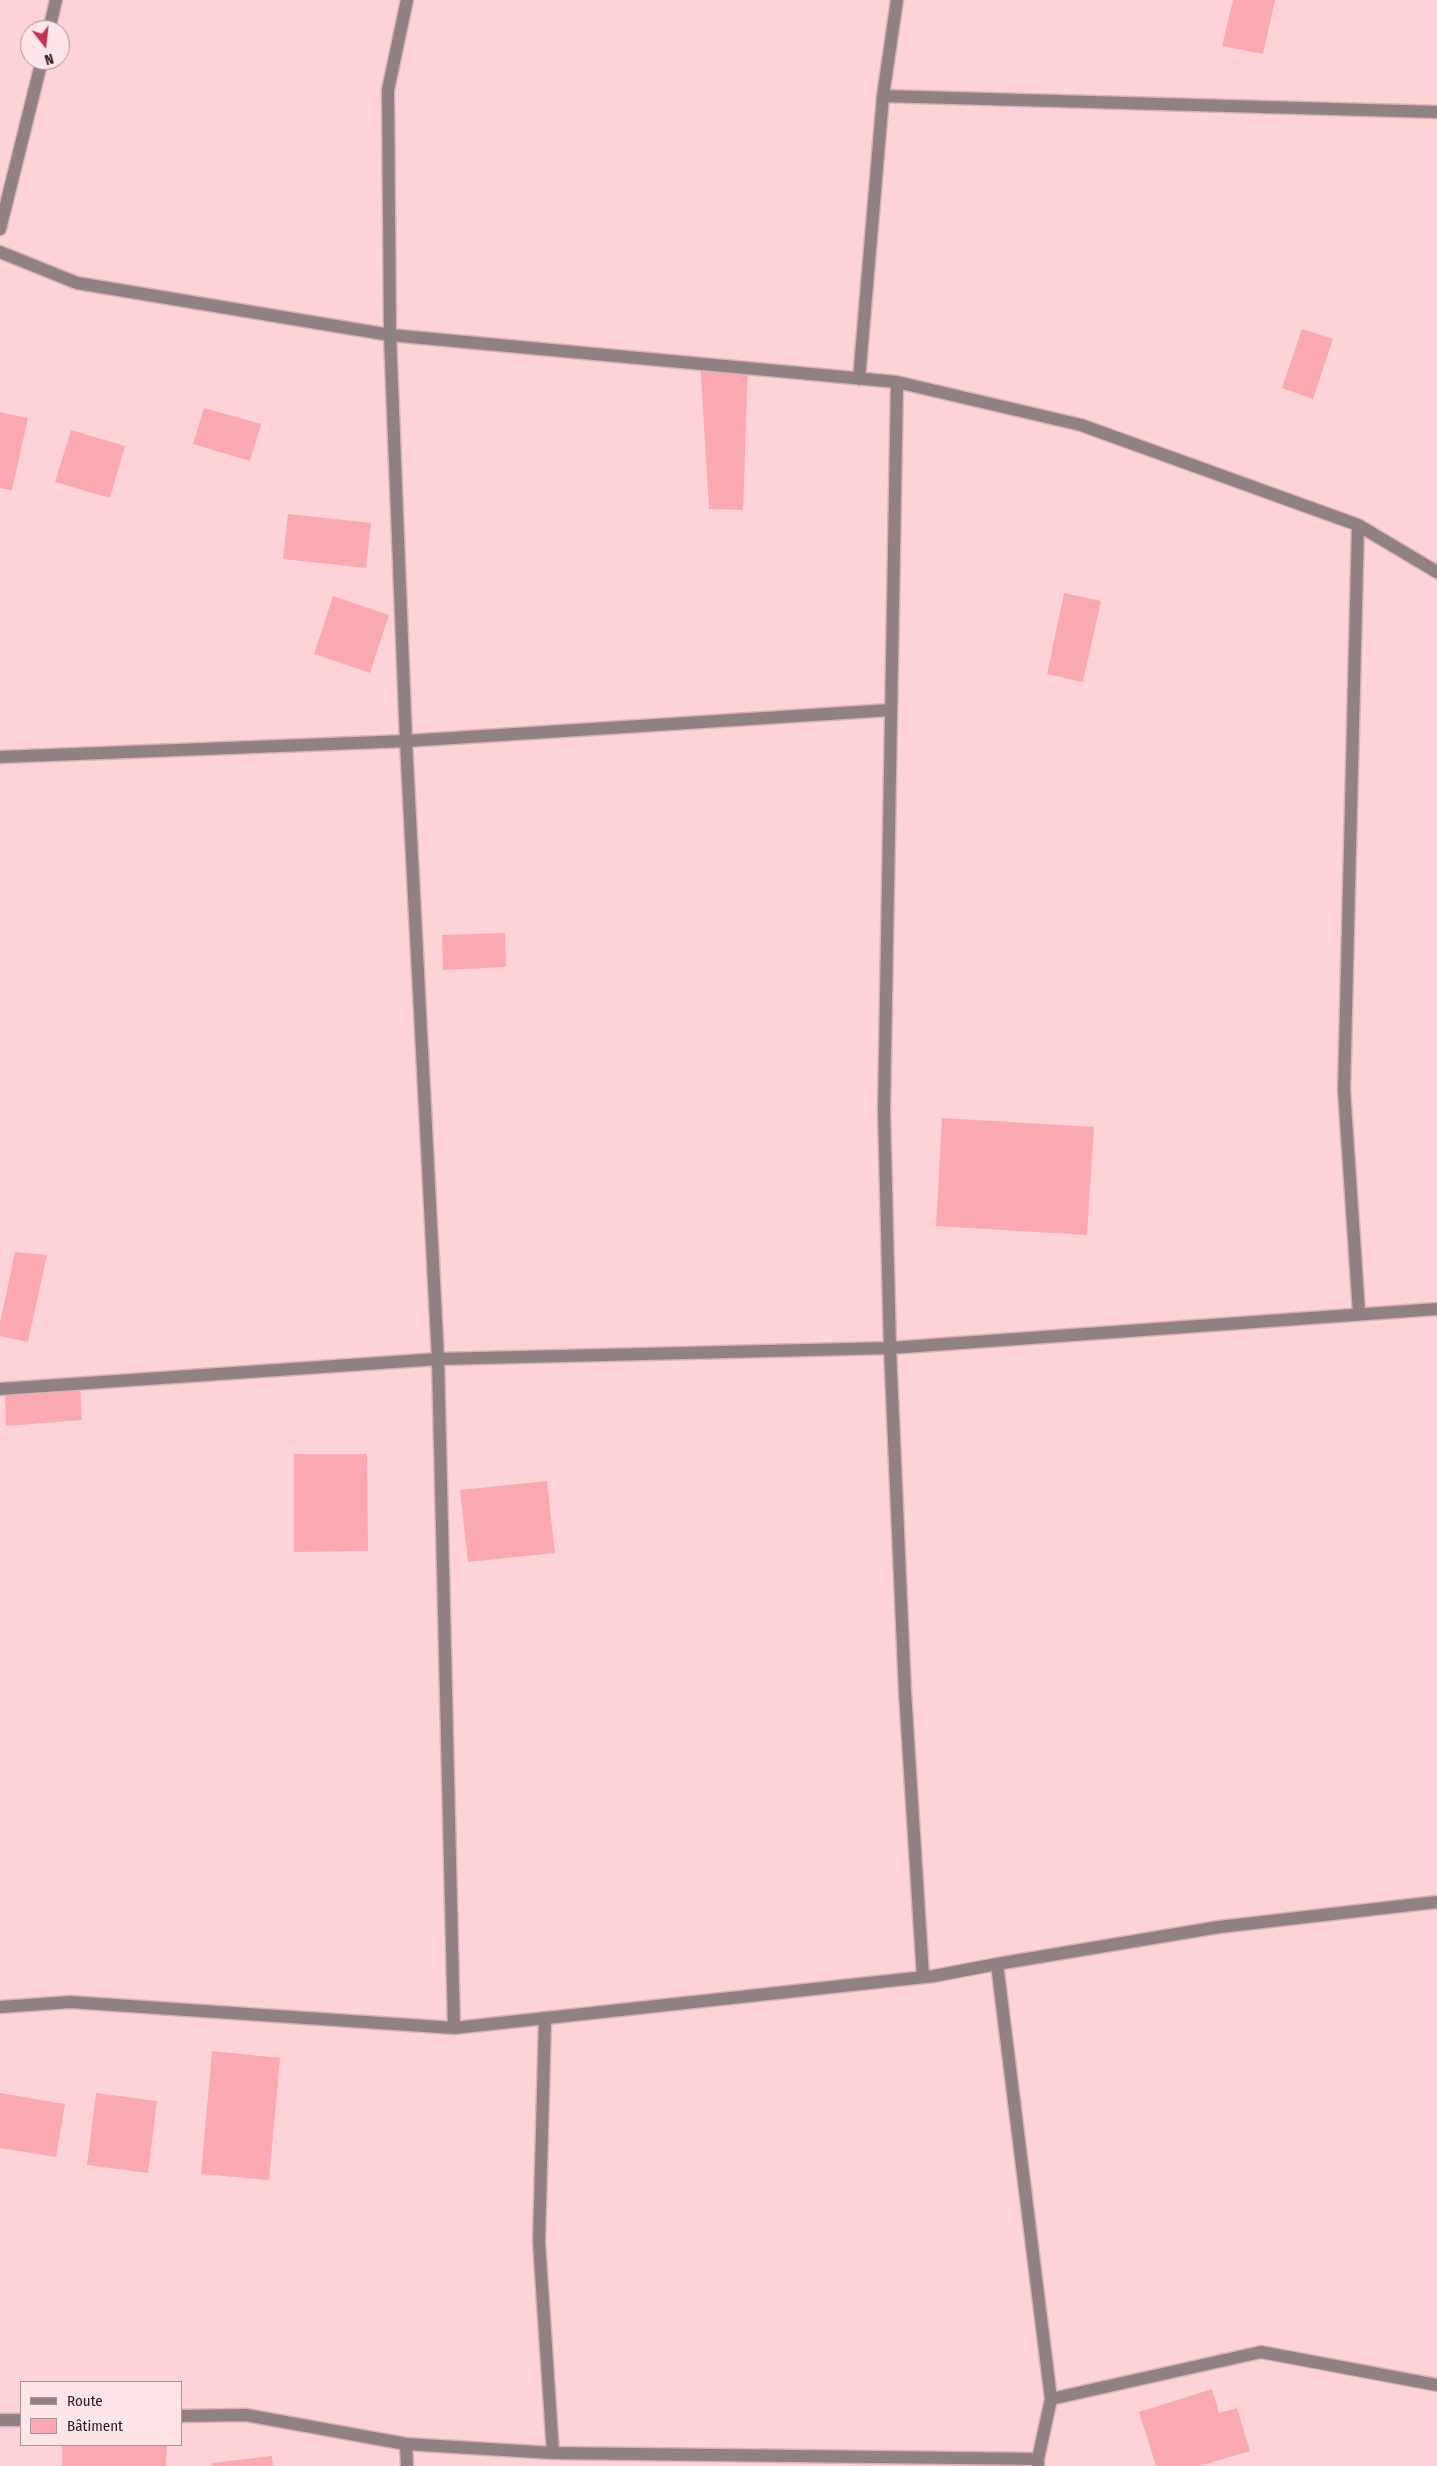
<!DOCTYPE html>
<html>
<head>
<meta charset="utf-8">
<style>
  body { margin:0 }
  #map { position:relative; width:1437px; height:2466px; overflow:hidden; background:#fdd3d7; font-family:"Fira Sans Condensed",sans-serif }
  canvas { display:block }
  .legend { position:absolute; left:20px; top:2381px; width:162px; height:65px; box-sizing:border-box; background:#ffe5e7; border:1px solid #aa9597; margin:0; padding:6px 9px; list-style:none; font-size:15px; color:#2b1c1e }
  .legend li { display:flex; align-items:center; gap:10px; height:25px }
  .legend b { width:25px; border:1px solid #aa9597 }
  .north { position:absolute; left:20px; top:20px; width:50px; height:50px; box-sizing:border-box; background:#ffe5e7; border:1px solid #aa9597; border-radius:50%; rotate:164deg; font-size:14px; font-weight:700; line-height:20px; text-align:center; color:#2b1c1e }
  .north::after { content:''; display:block; margin:auto; width:18px; height:22px; background:#c03154; clip-path:polygon(50% 0,100% 100%,50% 72%,0 100%) }
</style>
</head>
<body>
<div id="map">
<canvas width="1437" height="2466"></canvas>
<ul class="legend">
<li><b style="height:6px;background:#928182"></b>Route</li>
<li><b style="height:14px;background:#faa9b3"></b>Bâtiment</li>
</ul>
<div class="north">N</div>
</div>
<script>
const g = document.querySelector('canvas').getContext('2d');
g.lineJoin = 'round';
function fillPath(path, color) {
  g.fillStyle = color;
  g.fill(path, 'evenodd');
}
function stroke(path, color, width, dash) {
  g.strokeStyle = color;
  g.lineWidth = width;
  g.lineCap = dash ? 'butt' : 'round';
  g.setLineDash(dash || []);
  g.stroke(path);
}
fillPath(new Path2D(`
  M1233,0h42l-12,54 -41,-8z
  M1302,329l31,10 -20,60 -31,-11z
  M700,361l48,1 -5,148 -34,-1z
  M204,408l57,16 -11,37 -57,-17z
  M0,412l28,6 -16,72 -12,-2z
  M71,430l54,16 -15,52 -55,-16z
  M288,514l83,9 -5,45 -83,-9z
  M1064,593l37,8 -18,81 -36,-8z
  M333,596l56,19 -19,58 -56,-19z
  M505,933l1,34 -63,3 -1,-35z
  M942,1118l152,9 -7,108 -151,-9z
  M15,1252l32,3 -19,87 -28,-6v-13z
  M80,1386l2,34 -76,6 -1,-35z
  M294,1454h73l1,97 -74,1z
  M547,1481l8,72 -87,9 -8,-72z
  M212,2051l68,7 -11,122 -68,-6z
  M0,2093l65,11 -9,53 -56,-9z
  M96,2093l61,8 -9,72 -61,-8z
  M1212,2389l7,24 18,-5 13,43 -51,15h-43l-17,-54z
  M62,2445h105l-1,21h-104z
  M272,2456l1,10h-61v-3z`), '#faa9b3');
const minor = new Path2D(`
  M407,0l-19,90 2,245 16,406 32,618 16,669
  M49,30l7,-30
  M883,96l554,16
  M0,229l42,-169
  M0,252l77,31 313,52 507,47 184,43 277,100 79,47
  M859,379l24,-283 14,-96
  M897,382l-13,728 6,238 15,344 18,285
  M1358,525l-14,565 15,223
  M0,757l406,-16 484,-31
  M0,1389l438,-30 452,-11 547,-39
  M997,1964l222,-37 218,-25
  M0,2007l70,-5 384,26 480,-52 63,-12 54,435 -13,60v7
  M545,2018l-6,224 14,211
  M1051,2399l210,-47 176,33
  M181,2416l65,-1 160,29 147,9 485,6
  M0,2420h21
  M406,2444l1,22`);
stroke(minor, '#d7b2b6', 15);
stroke(minor, '#928182', 12);
</script>
</body>
</html>
